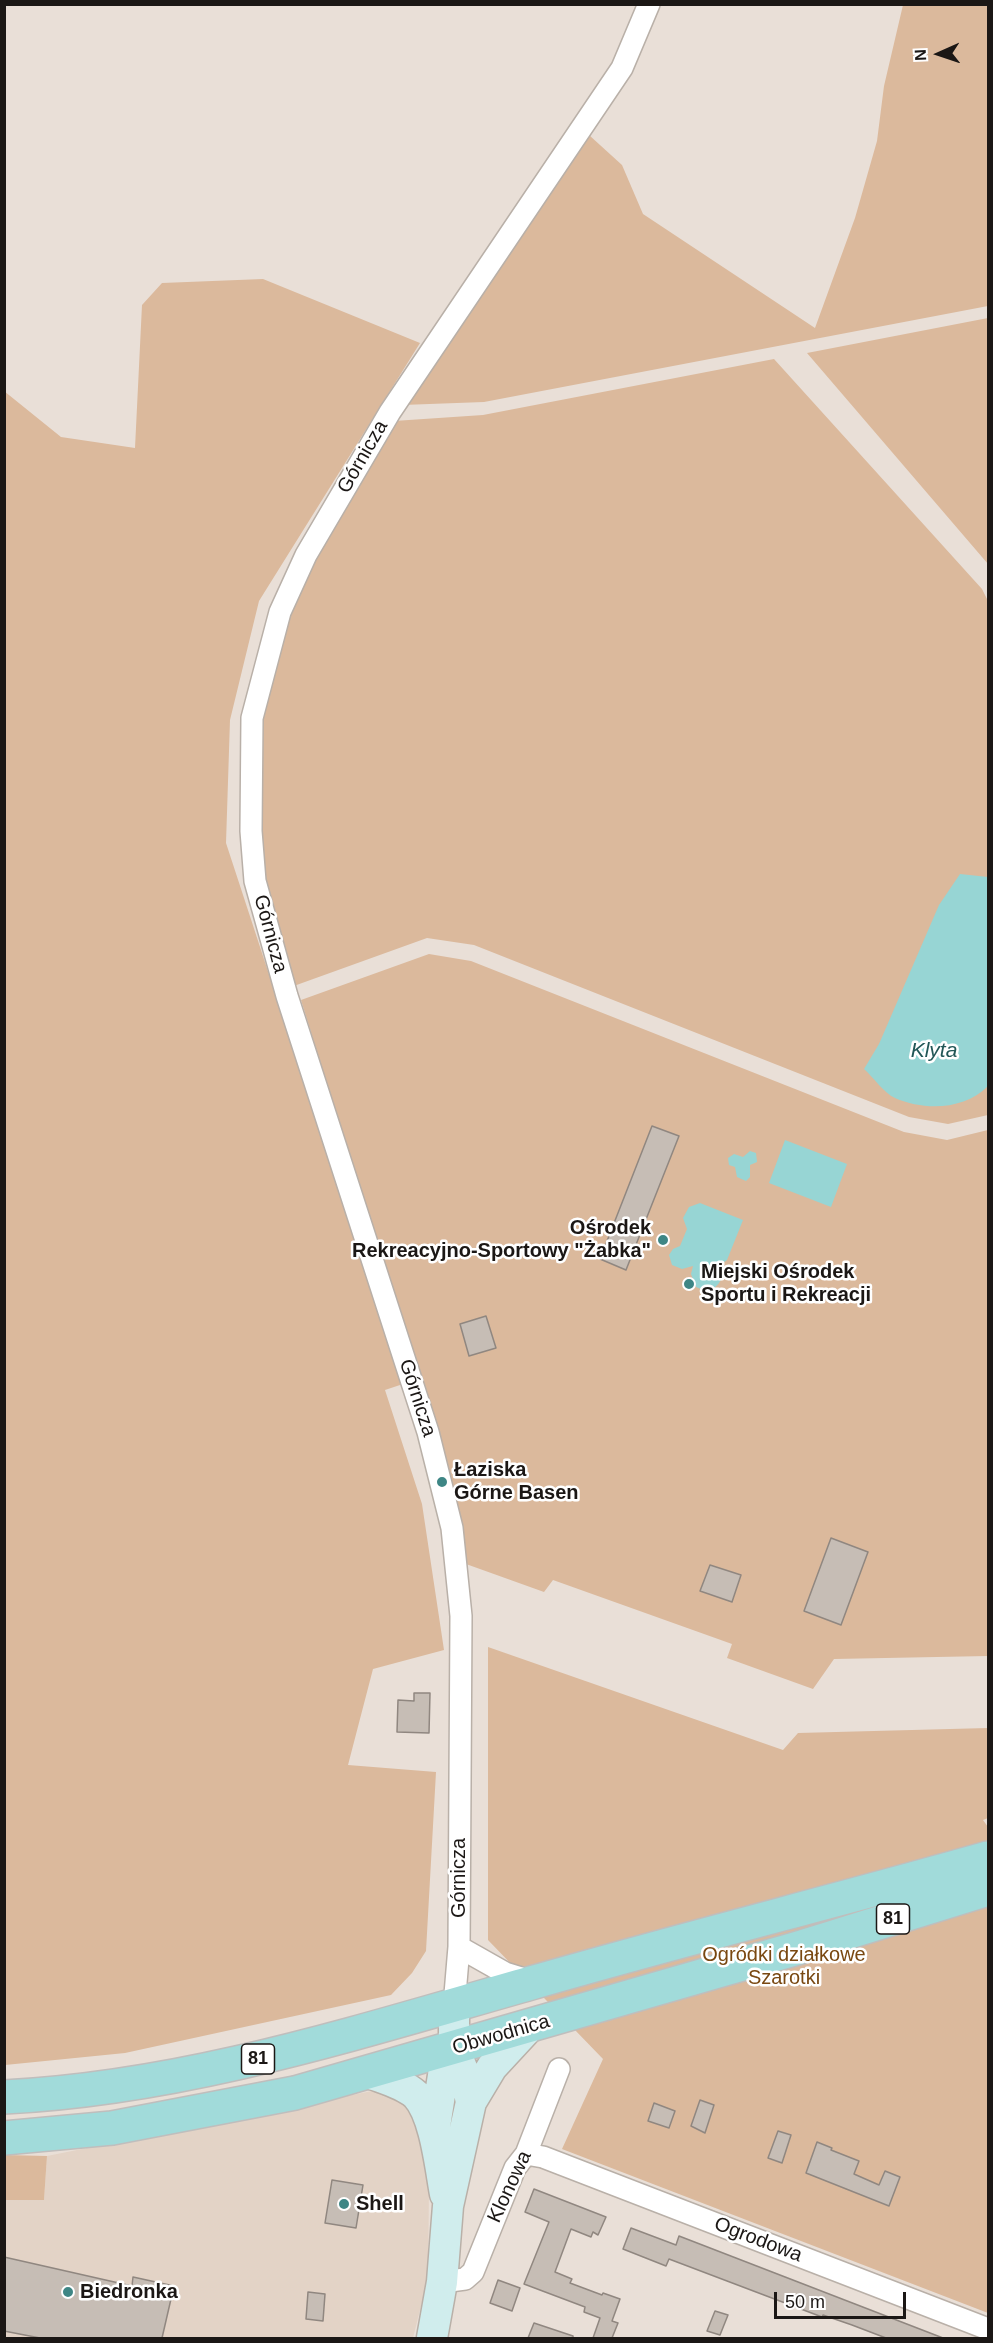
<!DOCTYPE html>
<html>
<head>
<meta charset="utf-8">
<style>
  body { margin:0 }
  #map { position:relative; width:993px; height:2343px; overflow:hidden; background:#e9dfd7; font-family:Arial,sans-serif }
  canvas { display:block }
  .frame { position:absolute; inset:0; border:6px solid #1b1715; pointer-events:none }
  .north { position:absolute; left:909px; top:24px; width:60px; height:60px; -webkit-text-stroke:4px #fff; paint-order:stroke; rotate:267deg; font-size:16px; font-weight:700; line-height:24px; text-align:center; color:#1b1715 }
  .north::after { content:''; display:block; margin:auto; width:21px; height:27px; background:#1b1715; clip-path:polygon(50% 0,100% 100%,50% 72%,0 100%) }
  .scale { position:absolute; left:774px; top:2292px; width:132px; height:27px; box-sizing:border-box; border:3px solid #1b1715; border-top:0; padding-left:8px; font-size:18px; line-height:21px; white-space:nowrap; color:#1b1715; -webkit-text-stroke:4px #fff; paint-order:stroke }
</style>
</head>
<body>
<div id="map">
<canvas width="993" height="2343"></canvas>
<div class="frame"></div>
<div class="north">N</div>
<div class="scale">50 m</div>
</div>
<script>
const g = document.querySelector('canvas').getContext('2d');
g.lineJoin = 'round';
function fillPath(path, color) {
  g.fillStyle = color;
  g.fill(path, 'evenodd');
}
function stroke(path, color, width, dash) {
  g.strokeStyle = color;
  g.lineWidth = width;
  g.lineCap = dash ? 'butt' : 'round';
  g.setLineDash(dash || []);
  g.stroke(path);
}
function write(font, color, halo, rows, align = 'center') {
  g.font = font + ' Arial,sans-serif';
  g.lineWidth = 5;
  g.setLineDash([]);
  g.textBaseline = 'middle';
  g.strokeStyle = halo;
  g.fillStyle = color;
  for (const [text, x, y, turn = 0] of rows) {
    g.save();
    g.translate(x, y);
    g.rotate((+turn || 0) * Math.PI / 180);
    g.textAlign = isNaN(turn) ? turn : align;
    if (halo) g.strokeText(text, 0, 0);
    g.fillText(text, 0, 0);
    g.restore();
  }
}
fillPath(new Path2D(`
  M372,2091l27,8 18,24 12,64 -1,91 -15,60h-408v-138h39l3,-44z`), '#e3d3c6');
fillPath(new Path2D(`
  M903,5h85v301l-504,96 -82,3 187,-270 33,30 21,49 172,114 40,-110 22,-77 7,-55z
  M263,279l157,64 -161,258 -29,119 -4,123 177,541 -18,6 37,114 22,146 -71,19 -25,96 88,7 -10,179 -14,22 -21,22 -266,58 -120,12 -1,-1674 57,46 74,11 7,-143 20,-22z
  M988,318v246l-181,-211z
  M774,359l208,230 6,12v514l-40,9 -39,-7 -435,-172 -47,-7 -136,49 -44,-146 4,-118 27,-115 116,-187 89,-6z
  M429,954l42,7 433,171 43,8 41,-10v526l-154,3 -21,30 -86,-31 5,-14 -179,-64 -9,12 -78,-28 -33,-137 -132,-427z
  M488,1647l295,103 15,-17 190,-5v90l-5,2 5,7v486l-426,-164 41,-90 -115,-119z
  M5,2155l42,1 -3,44h-39z`), '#dbb99c');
fillPath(new Path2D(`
  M960,874l28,3v209c-24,24 -63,25 -93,12 -11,-5 -22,-21 -31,-29l15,-25 60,-139z
  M785,1140l62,24 -16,43 -62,-24z
  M750,1151l6,2 1,9 -7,3v12l-4,4 -9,-4 -2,-10 -6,-2 -1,-7 6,-4 9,3z
  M700,1203l43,17 -16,40 -4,3c1,14 -2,22 -15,29l-12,-5 -5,-13 2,-8 -11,3 -10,-4 -3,-10 4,-6 7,-3 7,-17 -4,-11 6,-11z`), '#97d5d4');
const building = new Path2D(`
  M652,1126l27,10 -53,134 -26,-11z
  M486,1316l10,32 -27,8 -9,-32z
  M831,1538l37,14 -27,73 -37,-14z
  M710,1565l31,10 -9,27 -32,-11z
  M414,1693h16l-1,40 -32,-1 1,-32 16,1z
  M700,2100l14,5 -9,28 -14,-7z
  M654,2103l21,8 -6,17 -21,-7z
  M778,2131l13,4 -9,28 -14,-5z
  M817,2142l15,6 -1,2 28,11 -5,13 25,11 6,-14 15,6 -11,29 -83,-33z
  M332,2180l31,5 -7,43 -31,-5z
  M534,2189l72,28 -8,18 -5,-3 -2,5 -20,-8 -16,43 17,7 -2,4 32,12 1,-2 17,6 -8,22 6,2 -6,15h-19l7,-20 -16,-6 1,-5 -61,-23 25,-62 -24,-10z
  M631,2228l45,17 3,-9 264,102h-57l-34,-13 -29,-10 -1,2 -153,-58 -3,7 -43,-17z
  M4,2257l128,29 1,-9 41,9 -12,52h-122l-36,-7z
  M498,2280l22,8 -8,23 -22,-8z
  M308,2292l17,2 -2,27 -17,-2z
  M715,2311l13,4 -8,20 -13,-4z
  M534,2323l39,13v2h-45z`);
fillPath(building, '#c6bdb5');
stroke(building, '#908780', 1.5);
const street = new Path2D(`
  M459,1947l46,26 26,8
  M454,2006l5,-59 2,-331 -9,-88 -24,-96 -141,-436 -32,-115 -4,-50 1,-113 28,-106 26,-57 84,-143 232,-344 27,-64
  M526,2154l17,3 445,172
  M442,2282l23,-3 8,-7 42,-104 11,-14 33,-85`);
const secondary = new Path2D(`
  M454,2006v43l11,26 6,27
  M369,2073c15,6 35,11 47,22 19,20 24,72 29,99
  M434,2133l10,-64 10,-20
  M432,2338l10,-56 6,-76 23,-104 21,-35 37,-40`);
const primary = new Path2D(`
  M4,2097c182,-9 354,-65 527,-114 152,-44 305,-82 457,-125
  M4,2138l108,-10 183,-35 503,-145 190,-59`);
stroke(street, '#b9b0a8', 24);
stroke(secondary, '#b9b0a8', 33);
stroke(primary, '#bfbebd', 36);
stroke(street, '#fff', 21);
stroke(secondary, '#d0eded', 30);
stroke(primary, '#a1dbda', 33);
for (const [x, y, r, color] of [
  [663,1240,6,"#3e8685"],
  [689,1284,6,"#3e8685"],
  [442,1482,6,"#3e8685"],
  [344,2204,6,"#3e8685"],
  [68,2292,6,"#3e8685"]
]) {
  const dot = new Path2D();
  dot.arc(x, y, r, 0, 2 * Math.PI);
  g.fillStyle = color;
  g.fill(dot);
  stroke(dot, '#fff', 2);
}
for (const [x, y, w] of [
  [893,1919,33],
  [258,2059,33]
]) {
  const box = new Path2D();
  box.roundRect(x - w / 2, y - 15, w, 30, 4.5);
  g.fillStyle = '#fff';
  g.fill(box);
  stroke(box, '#1b1715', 1.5);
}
write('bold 18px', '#1b1715', null, [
  ["81",893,1919],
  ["81",258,2059]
]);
write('20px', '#1b1715', '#fff', [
  ["Górnicza",363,457,-60],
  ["Górnicza",270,934,75],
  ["Górnicza",417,1398,72],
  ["Górnicza",459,1878,-90],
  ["Obwodnica",501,2035,-16],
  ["Klonowa",510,2187,-65],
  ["Ogrodowa",758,2240,21]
]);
write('bold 20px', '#1b1715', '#fff', [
  ["Ośrodek",651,1228,"right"],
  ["Rekreacyjno-Sportowy \"Żabka\"",651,1251,"right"],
  ["Miejski Ośrodek",701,1272],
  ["Sportu i Rekreacji",701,1295],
  ["Łaziska",454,1470],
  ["Górne Basen",454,1493],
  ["Shell",356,2204],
  ["Biedronka",80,2292]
], 'left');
write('20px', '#794811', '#fff', [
  ["Ogródki działkowe",784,1955],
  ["Szarotki",784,1978]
]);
write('italic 21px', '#225757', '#fff', [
  ["Klyta",934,1051]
]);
</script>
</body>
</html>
